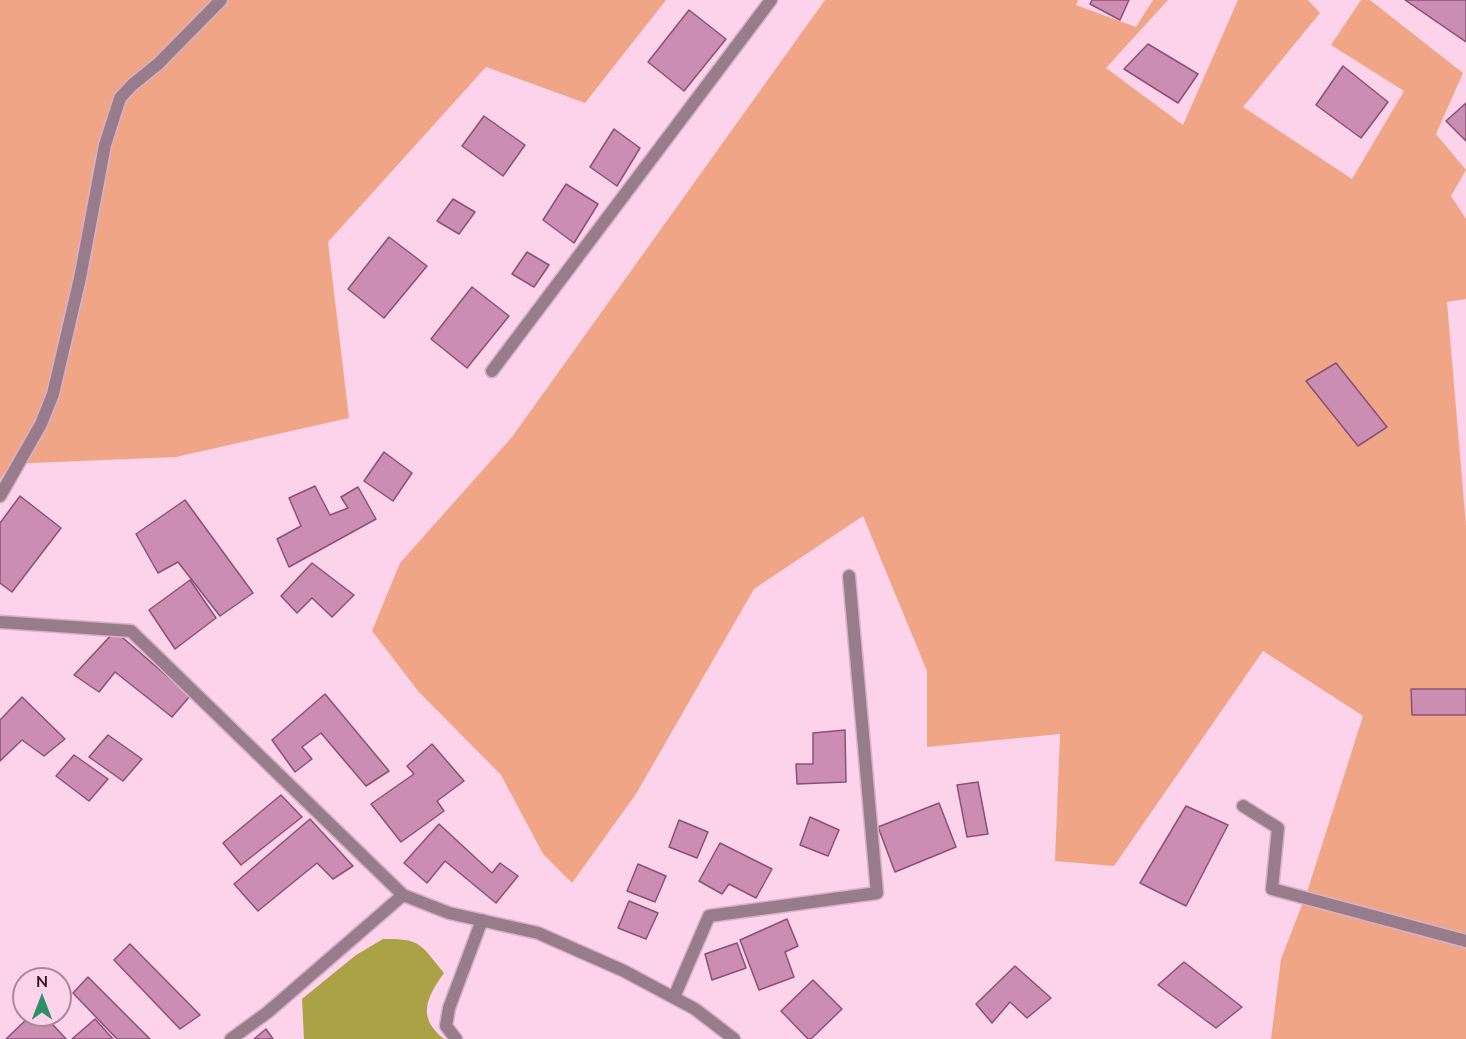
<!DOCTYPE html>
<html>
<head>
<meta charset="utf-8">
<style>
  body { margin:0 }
  #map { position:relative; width:1466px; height:1039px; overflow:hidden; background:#fcd3ea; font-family:Mulish,sans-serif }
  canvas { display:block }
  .north { position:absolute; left:12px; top:967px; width:60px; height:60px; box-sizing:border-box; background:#fcd3ea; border:2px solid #aa889c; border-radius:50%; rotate:0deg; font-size:16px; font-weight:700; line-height:24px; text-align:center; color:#2f1726 }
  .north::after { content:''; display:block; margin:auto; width:21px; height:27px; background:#2d8e68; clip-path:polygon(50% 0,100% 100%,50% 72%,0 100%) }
</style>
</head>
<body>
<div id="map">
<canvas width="1466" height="1039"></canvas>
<div class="north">N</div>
</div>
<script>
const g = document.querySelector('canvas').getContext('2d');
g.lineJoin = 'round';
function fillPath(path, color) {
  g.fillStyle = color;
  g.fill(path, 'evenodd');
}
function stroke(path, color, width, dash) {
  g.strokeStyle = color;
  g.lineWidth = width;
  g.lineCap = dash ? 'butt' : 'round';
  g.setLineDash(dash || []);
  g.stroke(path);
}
fillPath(new Path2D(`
  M0,0h666l-81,103 -99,-36 -158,175 21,176 -173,39 -166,7 -10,16z
  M825,0h253l-2,5 60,22 17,-27h15l-62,68 77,57 55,-125h70l12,13 -77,94 109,72 52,-88 -73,-46 30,-45h9l93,73 -27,61 30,36 -15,26 15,23v80l-19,3 19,224v513h-195l10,-80 26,-67 56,-176 -100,-65 -149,215 -59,-5 5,-127 -133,13v-76l-64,-155 -109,73 -118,205 -64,89 -29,-29 -42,-79 -83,-84 -46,-60 28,-68 112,-126z`), '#f0a587');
fillPath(new Path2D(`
  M383,939c38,-1 38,6 61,34 -17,24 -28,44 0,66h-140l-2,-40 54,-44z`), '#aba145');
const building = new Path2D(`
  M1092,0h37l-9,20 -30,-16z
  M1405,0h61v42z
  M689,10l37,29 -42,52 -36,-29z
  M1148,44l50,30 -20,29 -54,-34z
  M1343,66l45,36 -27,36 -45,-33z
  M1466,103v38l-20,-20z
  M484,116l41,29 -22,31 -41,-30z
  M614,129l26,19 -23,38 -27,-19z
  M566,184l32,20 -24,39 -31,-23z
  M453,199l22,13 -16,22 -22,-13z
  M389,237l38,29 -43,52 -36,-29z
  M527,252l22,13 -15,22 -22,-13z
  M472,287l37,29 -42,52 -36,-29z
  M1336,363l51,64 -29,19 -52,-65z
  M384,452l28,21 -19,28 -29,-20z
  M315,486l15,29 18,-7 -7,-11 17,-10 18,32 -87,48 -12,-28 24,-13 -12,-28z
  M20,496l41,32 -49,64 -12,-9v-60z
  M185,500l68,93 -33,23 -42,-54 -20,11 -22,-39z
  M312,563l42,32 -22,22 -20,-19 -15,15 -16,-17z
  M190,580l26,38 -41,31 -26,-39z
  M115,631l75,65 -18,21 -57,-45 -16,20 -25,-17z
  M1411,689h55v26h-54z
  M325,694l64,77 -23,15 -45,-53 -19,14 10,12 -17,13 -23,-32z
  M22,697l43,42 -21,17 -22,-16 -22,21v-41z
  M845,730l1,52 -49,2 -1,-20h17v-31z
  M108,735l34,24 -19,22 -34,-24z
  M432,744l32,37 -27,20 7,10 -43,31 -30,-38 43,-30 -7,-8z
  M74,755l34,24 -19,22 -33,-25z
  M978,782l10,52 -21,3 -10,-52z
  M281,795l21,22 -61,48 -18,-22z
  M939,803l17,44 -61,25 -17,-45z
  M1186,806l42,19 -42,81 -46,-23z
  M810,817l29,13 -11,26 -28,-11z
  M310,819l43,47 -20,13 -16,-16 -59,48 -24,-27z
  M679,820l29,12 -11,26 -28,-11z
  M439,824l53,49 8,-10 18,13 -22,27 -51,-42 -18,22 -23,-20z
  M720,843l52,26 -16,29 -27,-14 -7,10 -23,-13z
  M638,864l28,12 -11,26 -28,-11z
  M629,901l29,12 -12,26 -28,-11z
  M787,919l11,27 -13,6 9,25 -35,13 -19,-50z
  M737,943l9,25 -34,12 -7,-26z
  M130,944l70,71 -20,14 -66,-69z
  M1184,962l58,45 -26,21 -58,-43z
  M1015,966l36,32 -24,20 -17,-16 -18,21 -16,-19z
  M88,977l62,62h-33l-44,-46z
  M813,980l29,29 -31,30h-3l-27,-28z
  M31,1015h13l22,24h-60z
  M95,1019l18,20h-41z
  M266,1029l7,10h-19z`);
fillPath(building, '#cc8db3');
stroke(building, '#8b5175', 1.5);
const minor = new Path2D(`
  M492,371l279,-371
  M0,496l41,-72 12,-30 27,-116 25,-133 15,-47 12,-13 26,-21 63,-64
  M0,622l131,9 272,264
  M1243,806l35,22 -6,61 194,52
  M674,997l35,-81 168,-23 -28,-317
  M231,1039l37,-27 135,-117 46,18 89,20 86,38 71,38 39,30
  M456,1039l-10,-13 3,-18 33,-88`);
stroke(minor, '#d7b1c7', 15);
stroke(minor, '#987c8c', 12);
</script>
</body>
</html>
